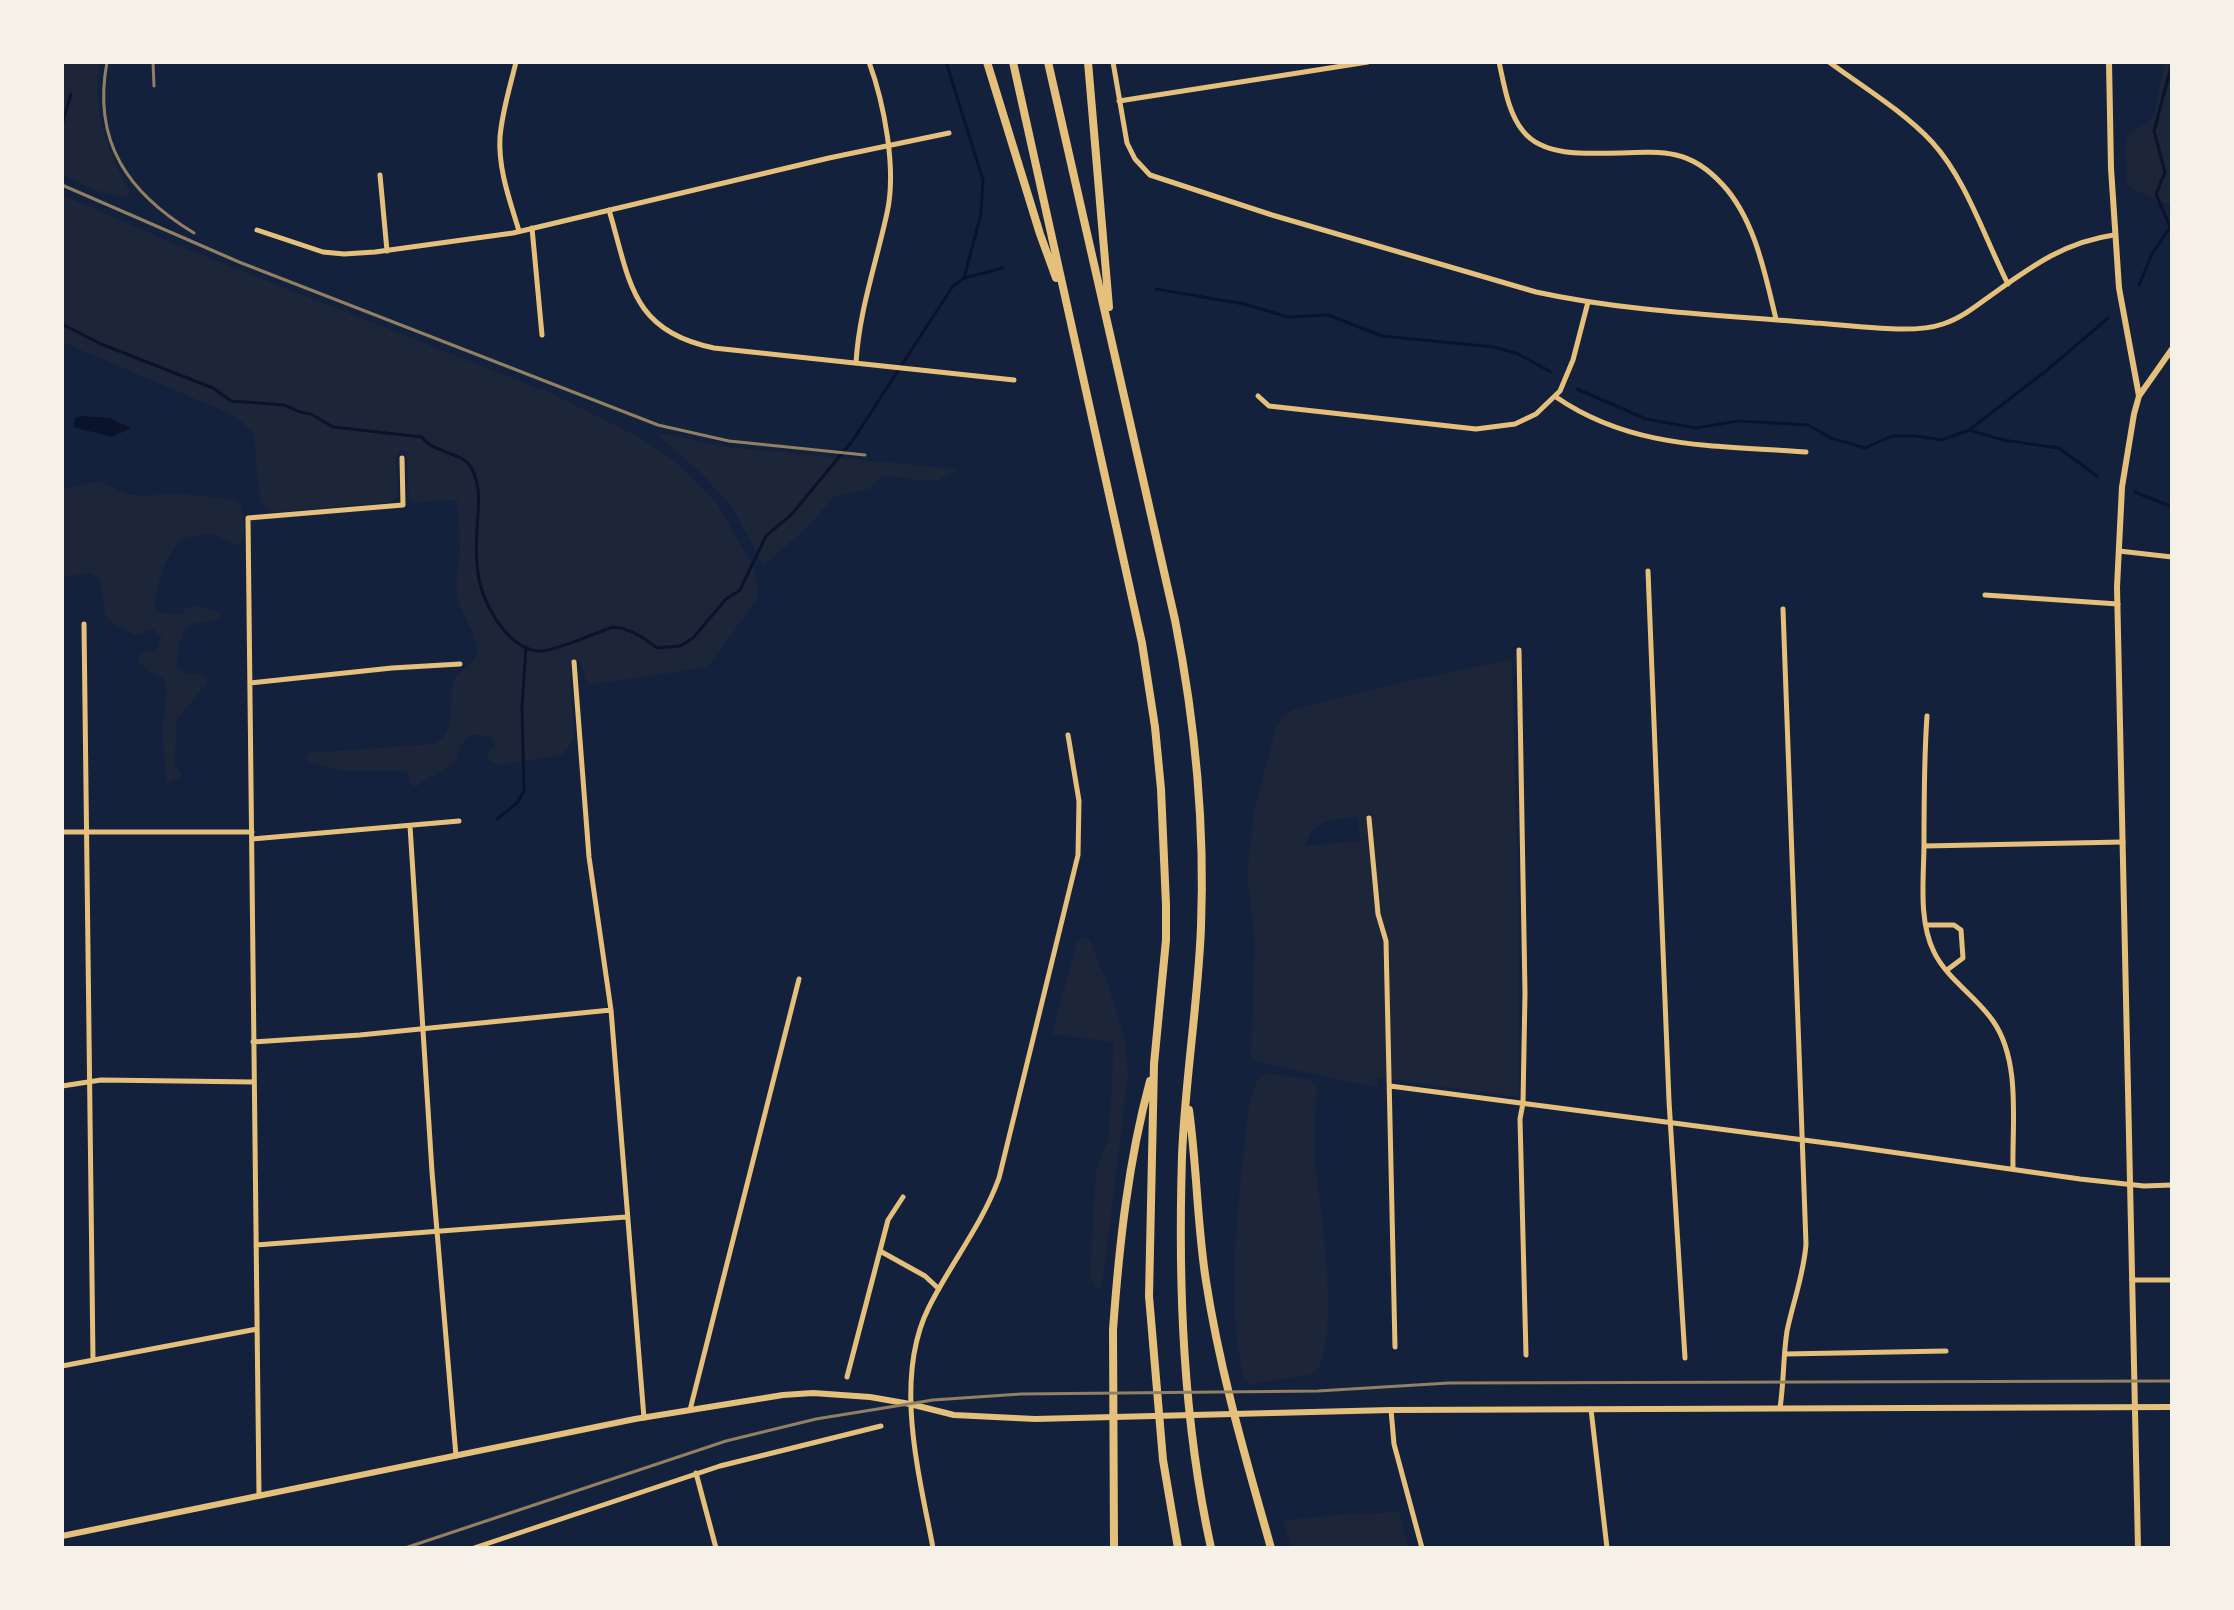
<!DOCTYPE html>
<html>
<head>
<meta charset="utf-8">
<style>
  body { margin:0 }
  #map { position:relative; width:2234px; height:1610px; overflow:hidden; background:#14213d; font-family:"Varela Round",sans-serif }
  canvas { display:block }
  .frame { position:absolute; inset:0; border:64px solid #f6f1e7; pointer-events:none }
</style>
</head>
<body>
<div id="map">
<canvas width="2234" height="1610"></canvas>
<div class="frame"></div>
</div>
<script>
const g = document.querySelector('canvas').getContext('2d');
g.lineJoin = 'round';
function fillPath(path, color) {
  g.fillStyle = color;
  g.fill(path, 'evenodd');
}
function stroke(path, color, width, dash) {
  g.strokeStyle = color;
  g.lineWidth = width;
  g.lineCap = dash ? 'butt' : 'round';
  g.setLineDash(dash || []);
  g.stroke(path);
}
fillPath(new Path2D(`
  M62,62h38c-9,46 7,88 29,128l-1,8 -30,-7 -36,-16z
  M2165,62h7v144l-39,-17 -6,-6 -1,-42 6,-10 14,-7 8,-9z
  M62,195l115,50 378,150 84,42 33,22 44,43 39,67 3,28 -50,70 -120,18 -8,-25 -10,4 4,75 -12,16 -62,10 -10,-4 -3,-8 8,-8 -4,-8c-37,-9 -25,13 -41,29 -8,7 -22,10 -32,20h-6l-5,-14 -7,-1h-59l-33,-9 -2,-5 3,-4 125,-9c24,-12 14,-39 19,-61 3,-15 23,-14 24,-32 0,-21 -18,-38 -20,-58 -1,-14 2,-29 3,-43 0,-17 -2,-33 -3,-50l-43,2 -5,-3 -2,-47 -6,-2 -5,7 2,38 -6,7 -115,10 -11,-3 -6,-9 -6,-66 -14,-14 -19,-10 -159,-68z
  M654,432l74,15 227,22 1,2 -18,9 -14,1 -35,-5 -10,2 -10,11 -34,7 -32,36 -40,33 -30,-56 -31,-35z
  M99,481l27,13 21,2 29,-3 59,7 6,4 4,28 -4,11 -5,2 -24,-12 -30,5c-18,22 -27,44 -27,72l4,3 22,1 7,-7 9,-2c12,7 18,3 25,8l-5,7 -27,4c-10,11 -14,28 -13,43l11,8 12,-1 6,3 1,6 -30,36 -3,45 8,10 -1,3 -14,6 -5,-53 5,-38 -3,-13 -16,-8 -9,-9v-7l9,-4h8l6,-13 -9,-9 -18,6c-40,-20 -27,-17 -35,-56l-10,-6 -22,3 -6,5v-92z
  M1512,659l6,238v200l-140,-19v7l-5,2 -119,-26 -3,-6 4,-113 -8,-69 7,-60 23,-90 15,-13 81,-21zM1357,817l3,24 -55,5c10,-29 26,-25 52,-29z
  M1083,937l6,2 19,46 16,52 4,36 -25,206 -4,11 -5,-4 -4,-12 6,-104 13,-32 5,-96 -62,-8 25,-92z
  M1265,1073l45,7 5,3 2,5c-2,25 -3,49 -2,74 4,45 28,180 -1,212l-62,10 -8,-3c-20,-90 -4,-187 5,-277l8,-23z
  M1399,1512l9,36h-116l-9,-27 49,-6z`), '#1d2539');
fillPath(new Path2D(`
  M83,416l27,2 21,10 -19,9 -39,-10 2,-9z`), '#0b132b');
stroke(new Path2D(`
  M946,62l37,118 -2,34 -17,64
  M62,125l9,-31
  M2139,285l13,-31 18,-27 -14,-33 9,-22 -11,-41 18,-68
  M1156,289l88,15 44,13 40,-2 54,21 112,11 24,7 33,18
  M62,324l39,20 112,44 18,13 53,4 16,7 11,2 22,13 89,10c11,17 41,14 50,32 10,20 6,39 5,60 -1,17 -1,38 3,55 7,26 31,69 63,67 17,-2 52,-18 70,-24 17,1 31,11 44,21l23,-2 13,-8 33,-39 14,-9 26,-54 26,-22 61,-74 100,-154 11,-8 39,-10
  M1577,389l69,30 50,9 42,-7 70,4 23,13 34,10 27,-12h23l27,4 27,-10 77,-59 62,-53
  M1969,430l34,10 56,8 38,28
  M2135,492l37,15
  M497,819l20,-16 7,-12 -2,-83 4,-61`), '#0b132b', 3);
stroke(new Path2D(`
  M516,62c-6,25 -14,50 -16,75 -2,32 10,64 19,94
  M1113,62l14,81 8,16 15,16 122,40 264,77c92,20 186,23 279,31 35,2 97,12 128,1 18,-6 32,-17 47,-28 41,-29 74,-54 124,-61
  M1499,62c5,22 9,51 24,69 29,38 110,14 153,24 18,4 34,16 46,29 33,35 43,90 54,135
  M1829,62c34,25 74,49 103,80 34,37 53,97 76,142
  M1119,101l249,-39
  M380,175l7,76
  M609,210c21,70 21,121 105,138l300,32
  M532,228l10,107
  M257,230l66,22 21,2 31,-2 138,-19 316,-75 120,-25
  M856,363c3,-52 20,-99 31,-150 10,-44 -3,-110 -18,-151
  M1258,396l11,10 207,23 39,-5 21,-10 24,-23 13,-31 15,-58
  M1556,397c77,53 160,48 250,55
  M2119,551l53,6
  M1648,571l21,530 16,257
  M1985,595l133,9
  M84,624l9,736
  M1519,650l6,343 -2,110 -3,16 6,236
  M574,662l15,195 22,153 33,408
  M250,683l142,-15 68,-4
  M1927,716c-3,42 -3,85 -3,127 0,34 -6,77 10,109 13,27 42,44 59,69 28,40 19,102 20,148
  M1369,818l9,96 8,27 9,406
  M410,826l22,346 24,284
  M62,832h190
  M252,839l207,-18
  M1924,846l199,-4
  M1927,925h27l7,5 2,28 -16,12
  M253,1042l107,-7 251,-25
  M62,1086l39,-6 153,2
  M1390,1086l452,59 238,34 64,7 28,-1
  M256,1245l370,-28
  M880,1251l45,25 14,13
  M2132,1280h40
  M1785,1354l161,-3
  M62,1366l195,-37
  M847,1377l41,-157 15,-23
  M1780,1408c4,-26 3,-51 7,-77 6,-29 17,-57 19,-87l-23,-635
  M1591,1409l16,139
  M690,1410l109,-431
  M1391,1410l3,34 28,104
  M696,1473l20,75
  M259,1496l-11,-978 155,-13 -1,-47
  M474,1548l246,-82 161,-40
  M933,1548c-14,-74 -40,-170 -4,-241 22,-44 53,-82 70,-129l79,-323 1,-54 -11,-66`), '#e5c07b', 5);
stroke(new Path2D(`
  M2109,62l2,106 8,120 20,108 -5,18 -12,73 -5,100 21,961
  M2139,396l33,-47
  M62,1536l573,-117 148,-24 30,-2 57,4 40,7 44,11 81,4 356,-9 781,-3`), '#e5c07b', 6);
stroke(new Path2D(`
  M987,62l53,172 16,44
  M1013,62l129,581 13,84 6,62 5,116v35l-12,124 -5,232 14,164 15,88
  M1048,62l127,558c20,101 30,204 26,307 -3,77 -16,153 -19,229 -4,131 1,264 29,392
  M1088,62l21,245
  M1189,1110c8,57 8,114 17,171 14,91 40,178 65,267
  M1114,1548l-1,-218c6,-83 15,-168 37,-249`), '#e5c07b', 8);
stroke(new Path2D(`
  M107,62c-15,80 21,131 87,171
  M153,62l1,24
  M62,185l177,77 419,163 71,16 136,14
  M405,1548l321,-107 90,-22 117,-19 88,-6 297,-3 131,-8 723,-2`), '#918062', 3);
</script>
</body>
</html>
